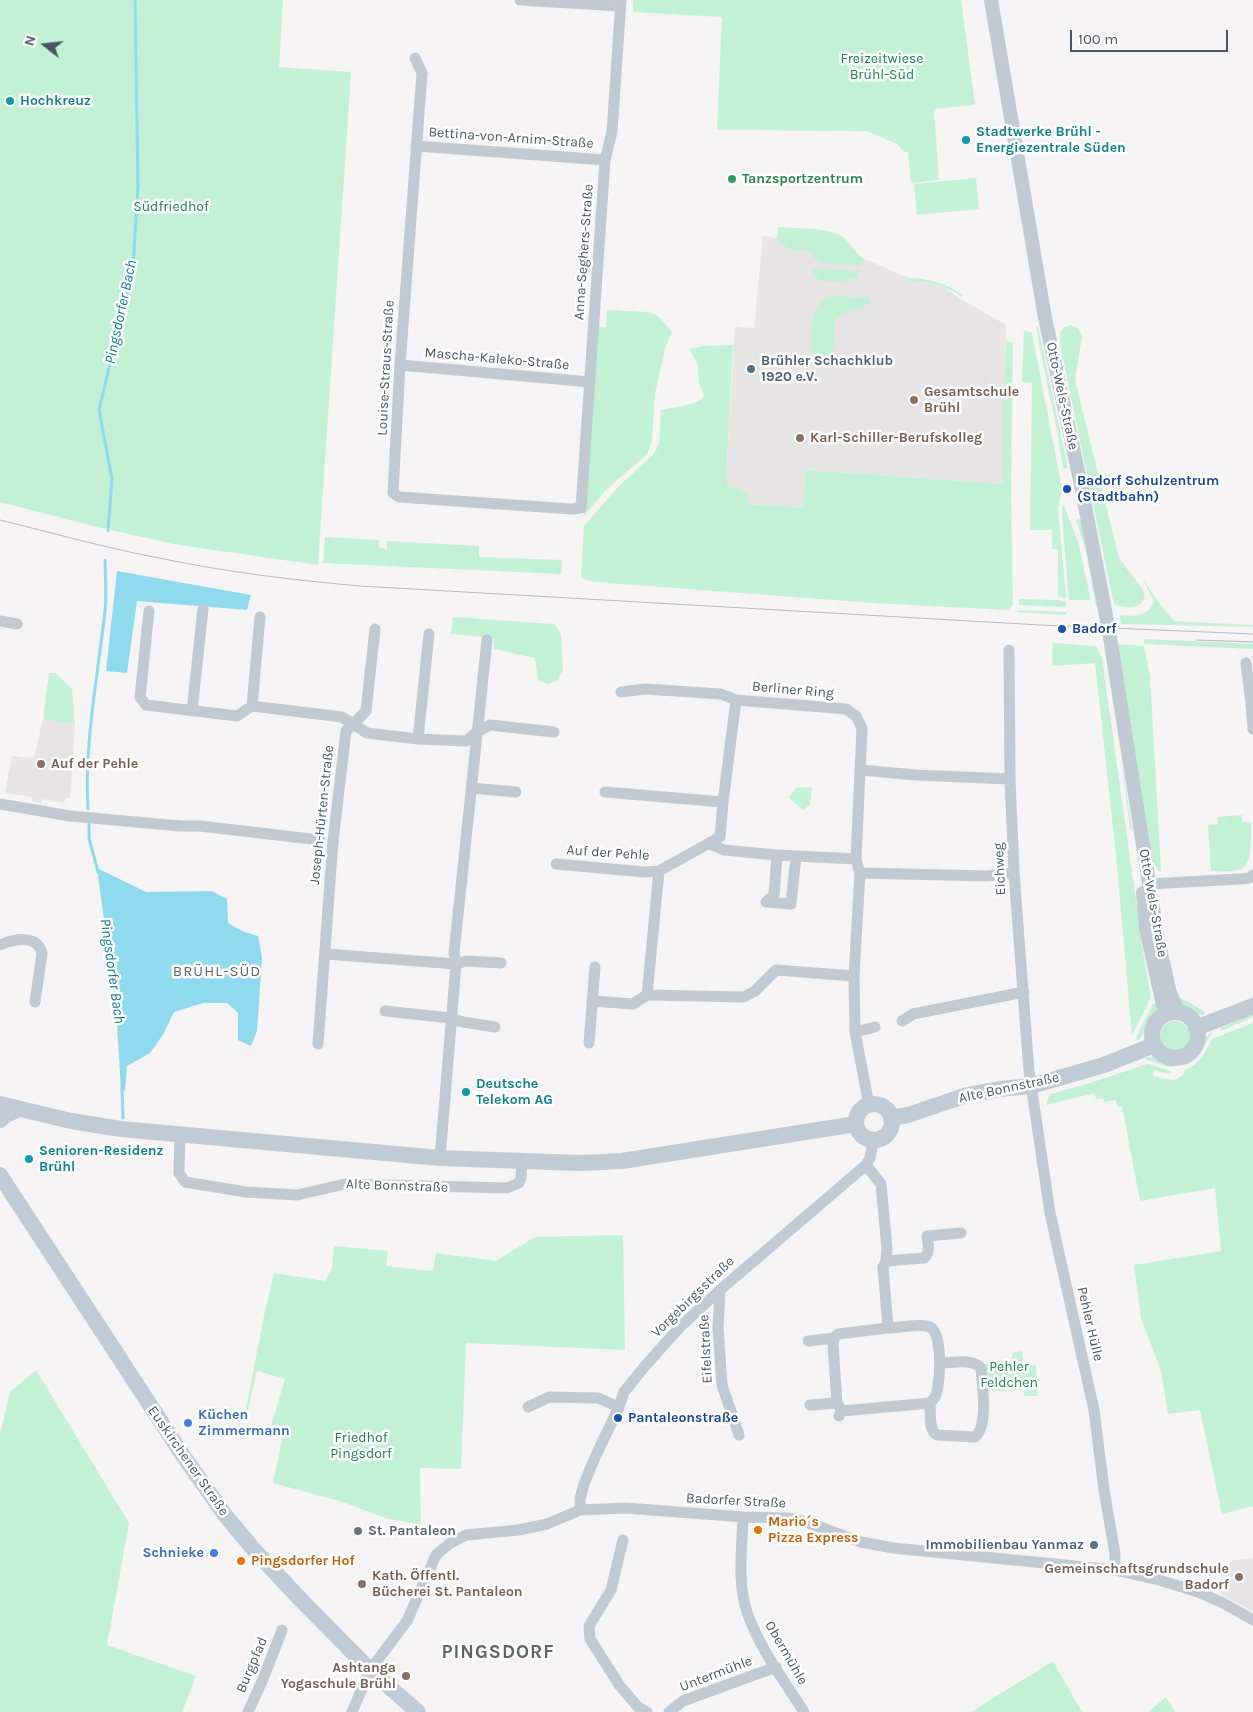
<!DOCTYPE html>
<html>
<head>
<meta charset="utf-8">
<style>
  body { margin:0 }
  #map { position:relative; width:1253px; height:1712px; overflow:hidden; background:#f5f3f3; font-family:Karla,sans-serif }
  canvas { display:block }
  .north { position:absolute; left:20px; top:20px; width:50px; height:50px; -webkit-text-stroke:4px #fff; paint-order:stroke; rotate:286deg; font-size:14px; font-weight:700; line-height:20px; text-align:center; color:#4a5661 }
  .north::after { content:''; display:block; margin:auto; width:18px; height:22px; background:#4a5661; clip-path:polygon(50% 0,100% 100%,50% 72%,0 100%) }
  .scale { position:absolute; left:1070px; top:30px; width:158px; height:22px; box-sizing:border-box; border:2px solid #4a5661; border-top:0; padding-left:6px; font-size:15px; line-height:18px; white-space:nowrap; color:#4a5661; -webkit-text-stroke:4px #fff; paint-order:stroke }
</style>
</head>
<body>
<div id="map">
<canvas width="1253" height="1712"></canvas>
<div class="north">N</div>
<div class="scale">100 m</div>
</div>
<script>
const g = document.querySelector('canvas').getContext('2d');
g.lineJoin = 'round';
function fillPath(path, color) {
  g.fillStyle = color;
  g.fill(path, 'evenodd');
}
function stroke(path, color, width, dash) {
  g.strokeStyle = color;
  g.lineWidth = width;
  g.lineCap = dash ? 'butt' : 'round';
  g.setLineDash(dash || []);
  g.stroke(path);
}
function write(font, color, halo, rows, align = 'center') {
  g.font = font + ' Karla,sans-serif';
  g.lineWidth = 5;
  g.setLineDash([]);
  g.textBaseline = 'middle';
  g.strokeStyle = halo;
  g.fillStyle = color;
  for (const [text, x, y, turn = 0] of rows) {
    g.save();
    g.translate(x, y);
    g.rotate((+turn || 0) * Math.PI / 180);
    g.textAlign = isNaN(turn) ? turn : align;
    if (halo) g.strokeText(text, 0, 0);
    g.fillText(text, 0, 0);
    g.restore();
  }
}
fillPath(new Path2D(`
  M763,236l78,13 73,31 29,7 16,11 47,27 -3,79v80l-198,-14 -2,38 -56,-4 -6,-11v-4l-13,-3 -2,-6 9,-153 19,1z
  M43,719l32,5 -5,74h-5l-1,5 -22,-4 -1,4 -9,-2v-4l-27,-4 7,-37 22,2z
  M1253,1558v54l-33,-19 10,-32z`), '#e6e4e5');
fillPath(new Path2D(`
  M0,0h283l-4,67 72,5 -33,493 -139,-20 -78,-17 -101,-26z
  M633,0h328l14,105 -41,4 5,71 -28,3 -3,-31h-4l-7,-8 -30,-13 -150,-1 5,-113 -89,-5z
  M976,178l3,31 -62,6 -3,-31z
  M778,227c19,2 51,-1 66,11 7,6 11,15 19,20l-1,7 -43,-2 -11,-12 -20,-2 -11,-10z
  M814,268l44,3v8h-11v2h-28l-8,-11z
  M906,278c22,0 40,5 57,17l-1,2c-17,-12 -35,-16 -56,-16z
  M832,296l37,2 1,5c-13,11 -45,7 -34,35l-5,10 4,4 1,6h-7l-1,8 -11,-2v-2l-3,-1v-7l-2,-1c1,-21 -5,-49 20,-57z
  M607,310l41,2 10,4 14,16 -7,16 -10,46 -3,47 -5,13 -41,36 -22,26 14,-189h8z
  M1070,325l8,3 4,8 -7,44 44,178 23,31 3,9c-8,13 -18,9 -31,7l-54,-262v-10l4,-6z
  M1038,326l30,142 -5,1c-6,-48 -19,-95 -27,-142z
  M1024,330l8,3 30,156 -4,20 8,90 -8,-3v-47h-6v-19h-22l2,-147 -10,-1z
  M1006,340l7,3 -2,145 2,117 -5,5 -135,-7 -251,-19 -33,-3 -8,-3 3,-52 37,-42 32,-29 6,-11 2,-34 31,-6 10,-5 2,-4 -5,-12 -1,-18 -9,-16 14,-3 30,-1 -7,134 2,7 14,3 -1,4h7l-1,11 56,4 2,-38 198,14v-80z
  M1064,505l14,37 13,58h-22l-7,-84v-10z
  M1080,519l5,15 14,72h-3l-11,-59 -9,-27z
  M325,537l54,3v8l8,1v-8l92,5v11l83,3 -1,14 -238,-11z
  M1143,579l16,24 15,18 79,4v2l-132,-3 -1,-9c15,1 26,3 34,-13z
  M1019,599l39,1 8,2v5l-47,-2z
  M1019,610l47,2v3l-50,-3z
  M453,617l101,7 7,10 2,35 -6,12 -10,3 -9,-4 -3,-22 -41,-9v-11l-43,-4z
  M1144,639l109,5v5l-109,-5z
  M1053,643l43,3 6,12 41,293 8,47 -19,37 -16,-180 -21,-192 -43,3z
  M1104,644h1l27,185 -2,1 -9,-75z
  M1117,644l27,2 6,30 11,196 -2,-1 -7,-11z
  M49,673h6l17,16 3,35 -32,-5z
  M812,787l-2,18 -7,5 -14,-12 7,-10z
  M1242,815v7h9c0,13 2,45 -12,48 -9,2 -19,1 -28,1l-3,-46 10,-1v-7z
  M1175,998h6l23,13 1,4c-13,0 -23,-6 -30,-17z
  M1158,1003c-1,10 -13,31 -20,38l-2,-4 17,-33z
  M1253,1014v3l-32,14 -1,-3z
  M1160 1036a15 15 0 1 1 30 0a15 15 0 1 1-30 0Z
  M1253,1023v483l-31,8 -22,-104 -32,4 -7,-43 -20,-53 -7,-53 87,-14 -6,-63 -75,13 -18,-95 -5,1 -1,-7 -12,2 -1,-4 -7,1 -1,-6 -49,12 4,-11 40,-11 57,-19 6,1 19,7 -4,2 -14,-4 -1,5 8,3 14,2 9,-6 1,-4c17,-8 19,-15 27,-31z
  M1211,1032l1,2c-10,12 -10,23 -26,31 2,-5 8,-7 11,-12 6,-7 7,-15 14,-21z
  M1145,1057h9l22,9c-10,3 -19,-5 -30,-6z
  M623,1235l2,115 -159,-7 -5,126 -41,-1 1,57 -36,-7 -42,-16 -70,-19 11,-53 -13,-4 14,-47 -28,-8 -10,43 -2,-1 20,-102 9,-38 51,8 7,-13 2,-22 54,5 -2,15 47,5 3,-18 60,8 39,-24z
  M1022,1351l2,16 12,-2 2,31h-14v-6l-39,1v-25l4,-5h23v-8z
  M36,1370l93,153 -22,122 89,31 -14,36h-182v-278l10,-42z
  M1053,1661l29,51h-111z
  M1166,1697l9,15h-27z`), '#c3f1d5');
fillPath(new Path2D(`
  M117,571l134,24 -4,15 -110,-9 -10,72 -21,-2z
  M97,868l49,24 66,-1 15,8 1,24 14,8 16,5 4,21 -5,74 -6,15 -13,-6v-27l-11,-10h-24l-29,9 -10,21 -14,20 -23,13 -2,25 -4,-1 -5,-82z`), '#90daee');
stroke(new Path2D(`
  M108,531l4,-52 -13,-69 34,-143 5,-80 -3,-187
  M88,809c-4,-67 10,-133 17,-199 2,-17 0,-34 0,-50
  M89,824v14l9,34
  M122,1086l1,32`), '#90daee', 3);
stroke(new Path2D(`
  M520,0l100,6
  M415,58l7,15 -22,292 -7,128 6,4 172,12 10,-1 24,-348 7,-28 9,-132
  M416,146l189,14
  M400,365l190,17
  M149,611l-9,86 6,8 91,11 15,-10 90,11 25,16 51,6 48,2 11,-9 13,-7 64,7
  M0,621l17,3
  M1009,650l1,129 4,94 15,198 21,142 44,197 10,80 11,64v16
  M1246,663l5,40 2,26
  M621,692l24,-3 76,5 15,6
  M252,706l8,-89
  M192,711l11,-102
  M418,739l11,-105
  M861,770l55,5 94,4
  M471,788l45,4
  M605,792l118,10
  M0,804l70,12 110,10h20l120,14
  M710,844l14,6 53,5 79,4
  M556,864l89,8 14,-1
  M860,873l127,3 27,-3
  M1150,884l90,-5 10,-1 3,-3
  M766,902l25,2 5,-48
  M766,902l8,-7 3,-40
  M0,945c14,-6 37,-11 42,8l-7,49
  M326,954l130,10 10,-3 35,2
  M647,995l12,-124 61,-34 3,-35 13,-102 110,9 10,7 6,12 -6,131 4,14 -6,103 1,56 14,73
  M592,1001l41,3 14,-9 97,2 11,-6 21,-21 78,6
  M385,1011l66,7 12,4 32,5
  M902,1021l11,-7 111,-22
  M855,1032l20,-5
  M589,1043l6,-76
  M318,1044l15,-203 13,-110 20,-20 9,-82
  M180,1133l-1,40 6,9 61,10 51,3 48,-11 162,4 12,-5 2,-5 1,-17
  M440,1158l16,-194 -2,-11 33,-313
  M886,1261l38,-3c7,-5 4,-15 3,-22l34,-3
  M720,1290l-2,38 4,57 17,50
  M808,1341l26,-3
  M930,1403c1,10 -2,27 7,32l38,2c14,-12 7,-52 6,-69 -9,-10 -29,-5 -41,-5
  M810,1405l27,-2
  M528,1407l21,-10 49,1 21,9
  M842,1411l88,-8c2,-2 4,-4 5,-6 6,-12 8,-64 -5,-70 -8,-4 -33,1 -42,1
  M839,1416l3,-5 -5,-8 -4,-59 1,-6 4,-4 50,-6 -5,-61 3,-6 1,-12 -6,-65 -15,-19
  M580,1510v-11l4,-15 12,-29 23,-48 5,-15 21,-26 35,-39 40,-37 146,-125 4,-7 4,-19
  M743,1517c-1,31 -6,66 4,95 12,36 37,68 57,100
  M623,1540l-12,50 -22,36 1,13 30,47 18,21 9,5
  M248,1712l15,-33 19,-49
  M352,1712l18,-42 37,-49 29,-66 13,-11 17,-9 53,-5 28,-6 33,-14 46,-2 117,9 44,1 19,4 55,20 32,6 222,22 44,10 39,12 25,11 30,17
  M669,1712l14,-11 93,-34`), '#c1cad2', 11);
stroke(new Path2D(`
  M991,0l54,318 36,167 28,146 49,309 12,53 8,19
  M1143,893l3,35 19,86`), '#c1cad2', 14);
stroke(new Path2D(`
  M1152 1035a23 23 0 1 1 46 0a23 23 0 1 1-46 0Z
  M1196,1028l57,-22
  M0,1104l71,17 50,8 319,29 140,5 42,-2 234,-37
  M856 1122a18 18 0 1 1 36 0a18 18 0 1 1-36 0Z
  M891,1118l17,-3 59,-20 33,-6 31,-3 73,-21 50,-20
  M0,1120l6,-5 13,-6
  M0,1175l184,282 41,58 30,36 47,50 68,69 48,42`), '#c1cbd6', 16);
stroke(new Path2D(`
  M0,520c53,13 106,28 159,38 67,14 133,22 201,28l680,39 213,9
  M1196,640l57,2`), '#b5b8bd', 1);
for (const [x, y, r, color] of [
  [10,101,5,"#0f9aa8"],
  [966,140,5,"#0f9aa8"],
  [732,179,5,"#2e9e5b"],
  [751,369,5,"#5c6f8a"],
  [914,400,5,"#8d6e63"],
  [800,438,5,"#8d6e63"],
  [1067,489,5,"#1a4fb4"],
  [1062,629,5,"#1a4fb4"],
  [41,764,5,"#8d6e63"],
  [466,1092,5,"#0f9aa8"],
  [29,1159,5,"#0f9aa8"],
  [618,1418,5,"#1a4fb4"],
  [188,1423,5,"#3f7fe0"],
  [758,1530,5,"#e8710a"],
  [358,1531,5,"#6b7280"],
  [1094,1545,5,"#5c6f8a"],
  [214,1553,5,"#3f7fe0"],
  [241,1561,5,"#e8710a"],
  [1239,1577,5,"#8d6e63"],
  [362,1584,5,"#8d6e63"],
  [406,1676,5,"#8d6e63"]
]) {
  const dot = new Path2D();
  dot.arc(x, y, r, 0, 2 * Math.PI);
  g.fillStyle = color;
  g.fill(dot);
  stroke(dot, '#fff', 2);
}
write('14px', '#17864f', '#fff', [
  ["Freizeitwiese",882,59],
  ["Brühl-Süd",882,75],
  ["Südfriedhof",171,207],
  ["Pehler",1009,1367],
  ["Feldchen",1009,1383],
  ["Friedhof",361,1438],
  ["Pingsdorf",361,1454]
]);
write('bold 14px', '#0d838f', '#fff', [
  ["Hochkreuz",20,101],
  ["Stadtwerke Brühl -",976,132],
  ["Energiezentrale Süden",976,148],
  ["Deutsche",476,1084],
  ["Telekom AG",476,1100],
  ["Senioren-Residenz",39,1151],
  ["Brühl",39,1167]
], 'left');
write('14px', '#4a5661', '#fff', [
  ["Bettina-von-Arnim-Straße",511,138,4],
  ["Anna-Seghers-Straße",584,252,-86],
  ["Mascha-Kaleko-Straße",497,359,5],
  ["Louise-Straus-Straße",386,368,-87],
  ["Otto-Wels-Straße",1062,396,78],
  ["Berliner Ring",793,690,5],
  ["Joseph-Hürten-Straße",322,815,-84],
  ["Auf der Pehle",608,853,4],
  ["Eichweg",1000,869,-93],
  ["Otto-Wels-Straße",1153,903,80],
  ["Alte Bonnstraße",1009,1088,-12],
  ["Alte Bonnstraße",397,1186,2],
  ["Vorgebirgsstraße",693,1297,-44],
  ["Pehler Hülle",1090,1324,77],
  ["Eifelstraße",706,1349,-93],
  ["Euskirchener Straße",188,1461,55],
  ["Badorfer Straße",736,1501,3],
  ["Obermühle",786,1653,60],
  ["Burgpfad",252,1665,-67],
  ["Untermühle",716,1674,-21]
]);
write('bold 14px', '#27864d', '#fff', [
  ["Tanzsportzentrum",742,179]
], 'left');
write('bold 14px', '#4e5e75', '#fff', [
  ["Brühler Schachklub",761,361],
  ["1920 e.V.",761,377],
  ["Immobilienbau Yanmaz",1084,1545,"right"]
], 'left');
write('bold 14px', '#785e54', '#fff', [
  ["Gesamtschule",924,392],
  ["Brühl",924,408],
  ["Karl-Schiller-Berufskolleg",810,438],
  ["Auf der Pehle",51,764],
  ["Gemeinschaftsgrundschule",1229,1569,"right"],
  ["Badorf",1229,1585,"right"],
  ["Kath. Öffentl.",372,1576],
  ["Bücherei St. Pantaleon",372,1592],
  ["Ashtanga",396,1668,"right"],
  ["Yogaschule Brühl",396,1684,"right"]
], 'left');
write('bold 14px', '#164399', '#fff', [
  ["Badorf Schulzentrum",1077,481],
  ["(Stadtbahn)",1077,497],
  ["Badorf",1072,629],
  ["Pantaleonstraße",628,1418]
], 'left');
write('bold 14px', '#366cbe', '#fff', [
  ["Küchen",198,1415],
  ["Zimmermann",198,1431],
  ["Schnieke",204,1553,"right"]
], 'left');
write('bold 14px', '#c56008', '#fff', [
  ["Mario´s",768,1522],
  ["Pizza Express",768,1538],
  ["Pingsdorfer Hof",251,1561]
], 'left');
write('bold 14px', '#5b616d', '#fff', [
  ["St. Pantaleon",368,1531]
], 'left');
write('italic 15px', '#0c7c9b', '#fff', [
  ["Pingsdorfer Bach",121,312,-78],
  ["Pingsdorfer Bach",112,971,82]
]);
g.letterSpacing = '1px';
write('15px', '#5f6368', '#fff', [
  ["BRÜHL-SÜD",217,972]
]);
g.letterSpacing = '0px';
g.letterSpacing = '1px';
write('bold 19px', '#5f6368', '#fff', [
  ["PINGSDORF",498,1653]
]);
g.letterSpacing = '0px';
</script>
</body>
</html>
